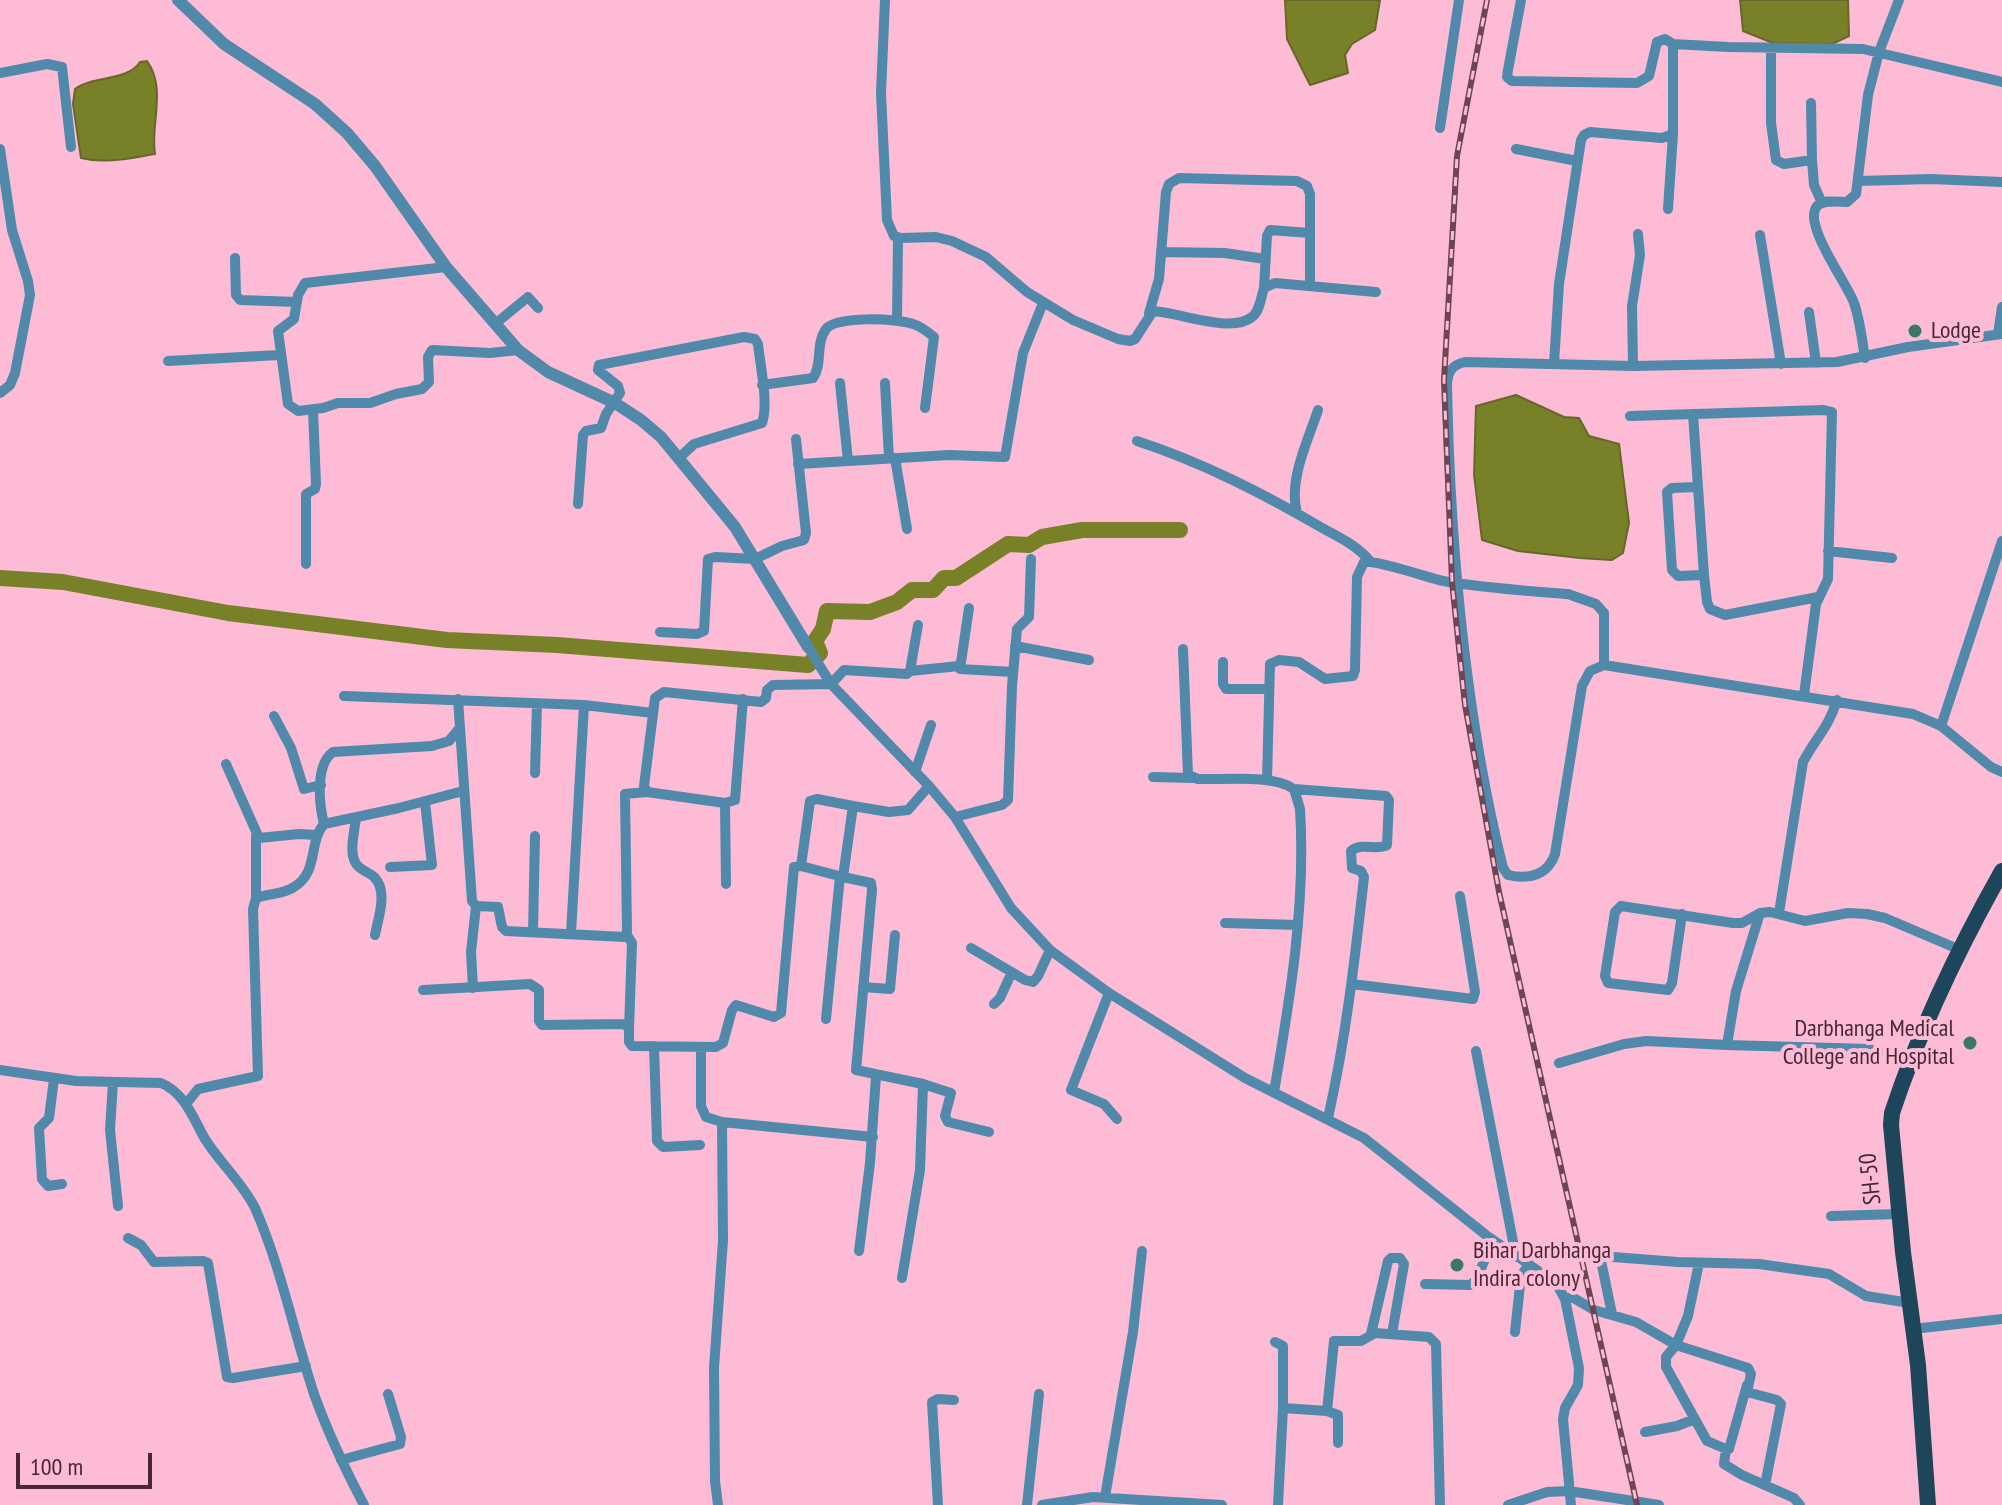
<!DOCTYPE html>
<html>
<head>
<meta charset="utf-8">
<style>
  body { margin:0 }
  #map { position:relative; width:2002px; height:1505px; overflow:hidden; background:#febbd5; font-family:"PT Sans Narrow",sans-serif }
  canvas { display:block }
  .scale { position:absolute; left:16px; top:1453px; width:136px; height:36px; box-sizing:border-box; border:4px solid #472734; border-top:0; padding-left:10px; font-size:24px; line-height:28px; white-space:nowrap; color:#472734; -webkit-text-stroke:6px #febbd5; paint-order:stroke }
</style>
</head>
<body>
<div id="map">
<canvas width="2002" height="1505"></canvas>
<div class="scale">100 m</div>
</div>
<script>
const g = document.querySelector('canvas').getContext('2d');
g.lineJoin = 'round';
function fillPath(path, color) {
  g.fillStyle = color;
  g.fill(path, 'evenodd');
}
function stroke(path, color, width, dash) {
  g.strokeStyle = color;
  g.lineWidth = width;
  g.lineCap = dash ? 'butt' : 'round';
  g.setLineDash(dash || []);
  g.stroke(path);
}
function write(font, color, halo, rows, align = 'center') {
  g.font = font + ' "PT Sans Narrow",sans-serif';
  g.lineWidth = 8;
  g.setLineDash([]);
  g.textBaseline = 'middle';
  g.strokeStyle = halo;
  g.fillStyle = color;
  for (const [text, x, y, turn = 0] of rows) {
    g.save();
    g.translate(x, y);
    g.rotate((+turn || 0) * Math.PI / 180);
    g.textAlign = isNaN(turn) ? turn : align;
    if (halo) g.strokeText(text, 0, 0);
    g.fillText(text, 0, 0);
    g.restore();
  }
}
const water = new Path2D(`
  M1285,0h95l-5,30 -23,14 -7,11 3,18 -38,12 -23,-46z
  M1740,0h108l1,36 -17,8 -59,-1 -30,-12z
  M147,61c20,27 3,64 8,93 -25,4 -49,10 -74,4l-8,-54 2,-15c18,-14 52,-7 65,-27z
  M1516,395l48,22 15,1 10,18 30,8 10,79 -6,30 -11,7 -32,-2 -62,-7 -36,-11 -8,-65 2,-69z`);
fillPath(water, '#788127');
stroke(water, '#69662b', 2);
stroke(new Path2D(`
  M0,578l63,4 165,31 219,27 110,5 251,20 12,-12 -5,-12 8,-12 4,-18 43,1 27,-10 15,-12h21l11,-12h12l52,-34 21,1 13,-8 40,-7h98`), '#788127', 16);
stroke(new Path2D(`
  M885,0l-4,93 6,127 7,16 7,2 35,-1 16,4 34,16 41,35 46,28 45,19 12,2 5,-2 18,-28c25,1 78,23 99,6 8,-6 9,-20 12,-29l11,-5 101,9
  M1521,0l-13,70 -1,7 5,4 125,2 12,-7 8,-34 8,-3 8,5 55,3 135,2 139,33
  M1771,48v75l5,37 8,4 28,-4 2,25 8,18
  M0,73l47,-9 15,3 9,80
  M1811,103l1,57
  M1440,128l19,-128
  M0,149l12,81 16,51 2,14 -15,78 -5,12 -10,8
  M1516,149l61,12
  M1858,181l73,-2 71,3
  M1668,209l5,-75
  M1760,235l21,129
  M1161,252l64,1 40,6
  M235,258l1,37 4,5 57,2
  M446,267l-141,16 -7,12 -4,24 -16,12 10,73 10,7 25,-3 15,-5h32l26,-9 26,-5 7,-7 -1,-25 4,-7 58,3 28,-3
  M1264,288l3,-52 3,-6 40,3
  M1809,312l7,51
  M1149,313l10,-34 7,-87 3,-8 10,-6 118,3 10,5 3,8v92
  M897,321l1,-84
  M495,324l33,-27 10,11
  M1998,334l4,-27
  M2002,334l-94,13 -71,15 -204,4 -168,-4c-13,3 -17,9 -18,22 3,162 17,326 56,484l5,7c21,5 40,0 47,-21l27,-168 8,-15 14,-6 309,49 28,12 50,41 11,5
  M1865,358c-3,-18 -5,-38 -11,-55 -7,-20 -52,-79 -37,-97 7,-7 22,-4 30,-4l9,-8 12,-99 11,-43 20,-52
  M168,361l111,-6
  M1554,364l5,-80 22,-144 3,-5 6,-3 72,6 11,-4v-90
  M1633,366l-1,-60 8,-51 -2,-21
  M840,383l8,78
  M885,383l4,75
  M762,385l51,-7c10,-14 2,-34 13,-49 9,-13 72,-11 87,-5 7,2 15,8 21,13l-9,71
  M1693,414l11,161 3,27 3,7 15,6 93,-18
  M1630,416l194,-6 8,2 -4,167 -12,25 -12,91
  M1137,441c67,22 127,53 187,88 17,9 33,17 46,32
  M895,458l12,71
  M798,464l151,-9 56,2 18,-104 20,-50
  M1697,487l-25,1 -5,4 5,78 6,6 26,-1
  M578,504l5,-69 3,-4 15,-3 5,-14 14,-21 -2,-7 -20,-16 1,-5 145,-28 11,2 3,5c2,21 11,60 4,79l-68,21 -14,13
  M1297,513c-9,-33 11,-72 21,-103
  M1828,551l64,7
  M306,564v-70l9,-5 1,-5 -3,-74
  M969,608l-9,61 53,3
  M660,632l37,2 7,-3 4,-72 7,-2 40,2 27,-13 22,-6 2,-7 -10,-94
  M1015,646l74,14
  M808,647l23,37 98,102 26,31 56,91 39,42 59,43 136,85 119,60 122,97 70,48 9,16 14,69 -1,17 -13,23 -2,11 8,86
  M1183,649l5,126 10,4c26,1 75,-5 96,10l6,20c6,95 -10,190 -26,283
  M1223,662v22l3,5h43
  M910,671l49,-5
  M344,696l240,9 69,8
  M458,699l14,202 4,5 22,1 4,20 4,4 119,6 2,-6 -2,-137 22,-2
  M743,699l-8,101 -10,3 -78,-11 -3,-6 11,-88 9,-6 97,10 5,-4 1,-8 6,-5 58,-1 13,-14 63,4 3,-3 8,-46
  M274,716l17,32 13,41 17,-4
  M1941,726l61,-185
  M226,764l33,74 40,-4 18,1
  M915,772l16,-47
  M535,773l2,-69
  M1153,777l39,1
  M1267,780l3,-116 9,-4 20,2 26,17 28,-3 2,-6 2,-93 7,-15c13,-2 62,15 79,19 41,7 84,10 125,13l28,10 8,9v52
  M1294,789l92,7 3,4 -2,45c-11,6 -26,-3 -36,6l1,17 9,3 3,6c-9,81 -18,161 -36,241
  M725,803l1,81
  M356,817c-1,13 -7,33 -1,45 4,9 14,9 20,16 13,14 3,41 0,57
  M955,817l47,-12 6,-5 4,-114 5,-57 12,-12 2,-58
  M324,824c-5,-20 -9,-59 9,-72l99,-6 17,-5 9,-11
  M256,836v62
  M801,866l9,-65 7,-2 36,7
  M390,867l42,-2 -7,-63
  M1760,913l-24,78 -9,54 143,4 41,10
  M1779,913l24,-151c13,-25 25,-33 34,-62
  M1682,914l-10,69 -4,7 -60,-7 -3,-7 10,-64 6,-6 112,17h9l18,-10 10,-1 35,9 43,-8 19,1 18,4 73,31
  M1225,923l73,2
  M533,932l2,-96
  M571,933l13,-228
  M627,935l5,8 -3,86
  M971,948l54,32 8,2 5,-6 12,-26
  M1352,984l121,15 2,-7 -15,-96
  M863,987l27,2 5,-54
  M473,988l-2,-36 5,-46
  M423,990l107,-6 9,6v31l3,4 83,-1 4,5v13l3,4 84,1 7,-4 9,-33 4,-5 38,12 7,-4 13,-146 7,-1 42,11
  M1109,993l-38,97 33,14 13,15
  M994,1004l6,-6 12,-26
  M826,1019l14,-143
  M654,1046l3,95 6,6 37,-2
  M701,1047v59l5,11 16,5 151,15
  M1476,1051l40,206
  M1559,1063l65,-19 22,-3 81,4
  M0,1070l76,11 85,2c24,10 32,35 44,56 15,24 37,43 50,69 26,59 39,125 59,186 14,39 31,75 50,111
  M54,1079l-5,39 -10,10 3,51 6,7 14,-2
  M113,1082l-3,48 8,76
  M923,1084l28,9 -6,23 3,6 41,10
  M186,1104l12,-15 60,-13 -5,-167 3,-11c13,-5 26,-3 38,-11 25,-15 14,-44 30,-63l75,-16 64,-17
  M1831,1216l68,-2
  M128,1238l13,7 13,17 49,-1 5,2 19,114 6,1 73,-12
  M859,1251l11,-88 6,-87
  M1699,1263l-11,53 -12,29 72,23 3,6 -4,18 30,8 4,4 -16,81
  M902,1278l18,-108 3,-86 -67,-14 16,-180 -1,-7 -28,-6 10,-71 36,6 19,-2 21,-24
  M1425,1284l46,1 6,-7 16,-38
  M1565,1299l7,-2 22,13 42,12 40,23 -10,12v10l41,74 19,8 -2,15 18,11 52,23 6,7
  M1612,1314l-12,-58 78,6 81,2 70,10 37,22 44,7
  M1913,1329l89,-10
  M1515,1332l6,-56 8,-12
  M1371,1334l17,-73 3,-3h9l4,6 -12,70
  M1275,1342l8,4v62
  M1327,1411l11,4v28
  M1645,1432l32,-6 18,-7
  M1729,1449l18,-64
  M341,1460l59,-16 1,-7 -13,-43
  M1105,1497l28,-165 9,-81
  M718,1505l-3,-24 -1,-113 9,-128 -1,-118
  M938,1505l-6,-103 6,-3 16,1
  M1027,1505l12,-111
  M1042,1505l51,-8 129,8
  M1278,1505l5,-97 44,3 7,-70h27l14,-8 54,4 7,7 4,161
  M1508,1505l39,-13 22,-1 90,14`), '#5089a9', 10);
stroke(new Path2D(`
  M178,0l46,44 91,60 32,29 28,33 71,101 72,83 30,22 67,31 26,17 20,17 74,90 73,120`), '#5089a9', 12);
stroke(new Path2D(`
  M1928,1505l-10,-140 -15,-113 -12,-127 1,-12c28,-85 66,-164 110,-242`), '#1d465b', 16);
const rail = new Path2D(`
  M1487,0l-30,156 -13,224 8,202 13,123 34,187 138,613`);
stroke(rail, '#6d4655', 6);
stroke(rail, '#febbd5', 3, [9]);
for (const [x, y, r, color] of [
  [1915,331,8,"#377867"],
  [1970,1043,8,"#377867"],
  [1457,1265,8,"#377867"]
]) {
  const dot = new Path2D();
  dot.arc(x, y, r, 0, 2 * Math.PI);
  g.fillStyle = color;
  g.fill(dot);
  stroke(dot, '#febbd5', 3);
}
write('24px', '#472734', '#febbd5', [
  ["Lodge",1931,331],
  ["Darbhanga Medical",1954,1029,"right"],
  ["College and Hospital",1954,1057,"right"],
  ["Bihar Darbhanga",1473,1251],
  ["Indira colony",1473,1279]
], 'left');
write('24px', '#472734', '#febbd5', [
  ["SH-50",1871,1179,-96]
]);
</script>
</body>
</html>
